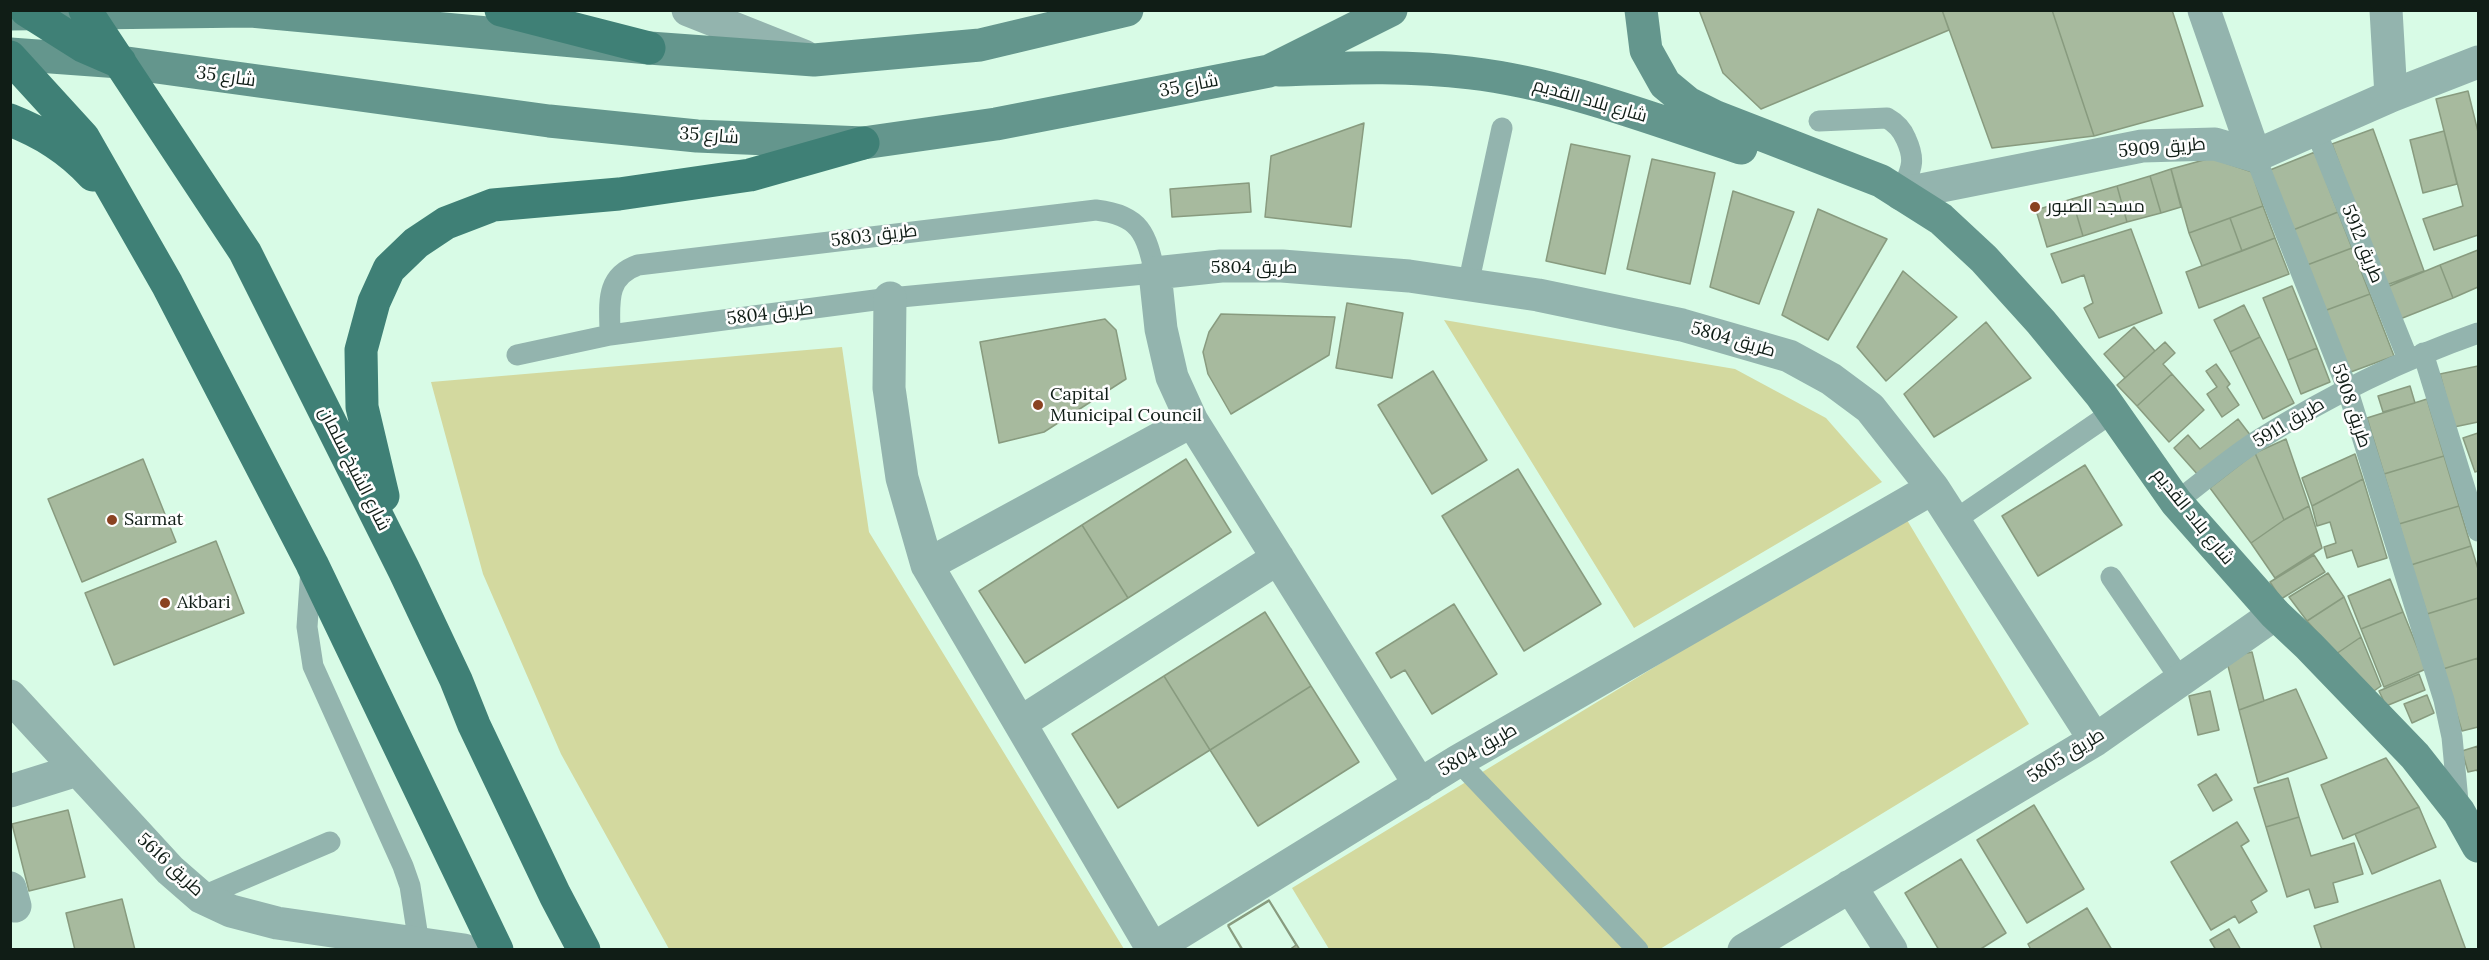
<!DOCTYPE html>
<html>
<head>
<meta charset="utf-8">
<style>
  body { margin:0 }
  #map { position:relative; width:2489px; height:960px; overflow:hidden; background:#d8fbe6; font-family:Lora,serif }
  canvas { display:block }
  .frame { position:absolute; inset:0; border:12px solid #101d16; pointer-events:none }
</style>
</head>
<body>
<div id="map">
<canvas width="2489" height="960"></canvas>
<div class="frame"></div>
</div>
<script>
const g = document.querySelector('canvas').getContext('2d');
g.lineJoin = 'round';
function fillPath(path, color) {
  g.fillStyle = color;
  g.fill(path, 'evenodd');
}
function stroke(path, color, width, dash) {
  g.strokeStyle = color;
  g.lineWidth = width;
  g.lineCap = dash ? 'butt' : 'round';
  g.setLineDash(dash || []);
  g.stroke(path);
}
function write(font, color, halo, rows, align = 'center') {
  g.font = font + ' Lora,Cairo,serif';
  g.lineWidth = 5;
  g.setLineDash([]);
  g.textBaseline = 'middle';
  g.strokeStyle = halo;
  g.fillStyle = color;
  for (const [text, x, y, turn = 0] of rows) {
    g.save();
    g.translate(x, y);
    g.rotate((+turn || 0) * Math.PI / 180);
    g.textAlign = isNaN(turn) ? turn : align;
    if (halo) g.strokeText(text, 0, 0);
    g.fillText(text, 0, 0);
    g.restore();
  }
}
fillPath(new Path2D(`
  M1444,320l291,49 91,49 56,64 -248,146z
  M842,347l27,185 255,417h-455l-108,-195 -78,-180 -52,-192z
  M1904,515l125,209 -369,225h-331l-37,-61z`), '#d3d99f');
const building = new Path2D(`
  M1699,10h243l7,20 -188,79 -38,-36z
  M1942,10h110l42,126 -102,12z
  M2052,10h120l31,96 -109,30z
  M2468,91l10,41v103l-44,15 -11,-31 40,-13 -27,-107z
  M1364,123l-13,104 -86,-10 6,-61z
  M2373,129l51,142 -40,15 -52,-142z
  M2444,131l13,53 -34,9 -13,-53z
  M1571,144l59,12 -25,118 -59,-13z
  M2315,152l23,60 -45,18 -23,-60z
  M2211,158l41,14 11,34 -74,27 -18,-64z
  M1652,159l63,14 -25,111 -63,-15z
  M2171,169l10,38 -20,6 -11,-37z
  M2150,176l11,37 -34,9 -10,-36z
  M1249,183l2,29 -79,5 -2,-28z
  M2117,186l10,36 -44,14 -11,-37z
  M1733,191l61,21 -35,92 -49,-17z
  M2072,199l11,37 -36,11 -11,-37z
  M2263,206l12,32 -33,13 -12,-33z
  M1818,209l69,30 -59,101 -46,-25z
  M2338,212l14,36 -45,17 -14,-35z
  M2230,218l12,33 -40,15 -13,-33z
  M2131,229l31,84 -63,25 -15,-30 9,-5 -9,-28 -22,8 -11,-29z
  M2275,238l14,36 -90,34 -13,-36z
  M2352,248l18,46 -46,17 -17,-46z
  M2478,250v37l-25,11 -13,-33z
  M2440,265l13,33 -53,21 -13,-32z
  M1903,271l54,46 -71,64 -29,-34z
  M2292,286l25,62 -29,12 -25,-62z
  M2370,294l24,62 -46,17 -24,-62z
  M1347,303l56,10 -11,65 -56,-10z
  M2244,305l16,32 -30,15 -16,-32z
  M1221,314l114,3 -6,38 -98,59 -23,-40 -5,-22 6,-20z
  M1105,319l11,11 10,49 -82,53 -45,11 -19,-101z
  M1986,322l45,56 -97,59 -30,-43z
  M2134,327l21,24 -30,27 -21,-24z
  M2260,337l34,66 -31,16 -33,-67z
  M2165,342l10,11 -12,11 9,10 -35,32 -20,-21z
  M2317,348l13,34 -29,12 -13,-34z
  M2216,364l14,20 -3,3 12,18 -17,12 -15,-23 10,-7 -11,-16z
  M2478,366v56l-24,5 -14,-53z
  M1433,371l54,89 -55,34 -54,-89z
  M2172,374l32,36 -35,32 -32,-36z
  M2410,386l5,17 -32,9 -5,-16z
  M2427,399l17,57 -60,18 -17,-56z
  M2238,419l13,17 -52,40 -25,-28 14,-13 12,14z
  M2478,433v38l-3,1 -12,-34z
  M2286,439l23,67 -25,14 -29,-67z
  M2255,453l29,67 -33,23 -41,-55z
  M2355,454l8,25 -51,27 -10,-28z
  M2444,456l15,50 -60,18 -15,-50z
  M143,459l33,83 -94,40 -34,-83z
  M1186,459l45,73 -103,66 -46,-73z
  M2085,465l37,60 -84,51 -36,-60z
  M1518,469l83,135 -77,47 -82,-135z
  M2363,479l24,79 -29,9 -6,-17 -25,8 -3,-11 12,-4 -6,-21 -13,4 -5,-20z
  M2309,506l13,42 -47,30 -24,-35 33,-23z
  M2459,506l12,40 -60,19 -12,-41z
  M1082,525l46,73 -103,65 -46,-72z
  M216,541l28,72 -130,52 -29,-72z
  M2471,546l7,23v29l-51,16 -16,-49z
  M2314,555l11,17 -44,27 -11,-17z
  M2328,573l16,24 -37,24 -18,-24z
  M2390,579l13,33 -42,17 -13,-33z
  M2344,597l17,40 -25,17 -29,-33z
  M2478,598v60l-35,11 -16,-55z
  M1454,604l43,70 -65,40 -27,-44 -14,8 -15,-25z
  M1265,612l46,74 -101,64 -46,-74z
  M2403,612l23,57 -42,18 -23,-58z
  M2361,637l20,49 -10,7 -35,-39z
  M2252,652l12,49 -25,9 -13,-52z
  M2478,658v69l-16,4 -19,-62z
  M2419,674l6,16 -39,16 -7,-15z
  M1164,676l46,74 -92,58 -46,-74z
  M1311,686l48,76 -101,64 -48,-76z
  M2296,689l31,69 -69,25 -19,-73z
  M2210,691l9,39 -21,5 -9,-39z
  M2427,695l7,18 -22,10 -8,-19z
  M2478,746v27l-1,-3 -9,2 -6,-21z
  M2386,758l33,49 -76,32 -22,-54z
  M2216,774l16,26 -19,11 -15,-26z
  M2288,778l11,39 -33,10 -12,-39z
  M2034,805l50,84 -57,34 -50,-83z
  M2419,807l17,40 -64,27 -17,-40z
  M68,810l17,67 -56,14 -17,-67z
  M2299,817l12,39 43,-13 9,31 -30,9 5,19 -23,6 -6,-19 -22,8 -21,-70z
  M2237,822l12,19 -8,5 26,45 -16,10 6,11 -18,11 -4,-7 -24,14 -40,-68z
  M1961,859l45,74 -27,17h-40l-34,-57z
  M2440,880l26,70h-144l-8,-24z
  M122,899l13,51h-60l-9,-37z
  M1269,900l31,50h-57l-15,-25z
  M1269,901l27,44 -7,5h-47l-14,-24z
  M2087,908l25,42h-81l-3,-6z
  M2229,929l12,21h-25l-6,-10z`);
fillPath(building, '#a7ba9e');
stroke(building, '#889b7f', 1.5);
stroke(new Path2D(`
  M1819,121l68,-3c9,5 15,11 19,21 11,24 4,31 -5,55
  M2315,129l93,230
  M2255,156l92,232 97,312 8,37 7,75
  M1468,285l34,-157
  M2423,353l55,178
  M517,355l93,-20 280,-37 265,-25c-9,-39 -14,-58 -59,-63l-458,55c-34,12 -28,40 -28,70
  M2176,502c28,-21 55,-45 84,-63 70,-44 141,-79 218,-106
  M1955,520l158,-108
  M311,568l-4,59 6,39 90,200 7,20 9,58
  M2111,577l70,103
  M1458,761l180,189
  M201,897l129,-55`), '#93b4ae', 21);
stroke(new Path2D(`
  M688,10l116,46
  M2204,10l51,146
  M2386,10l5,86
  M1901,194l241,-48 73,-2 40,12 136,-60 87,-34
  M890,298l-1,90 13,90 25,87 226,385
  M927,565l265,-144
  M10,696l160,174 31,27 30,14 46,12 187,27
  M1020,723l258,-165
  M1420,785l-228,-364 -20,-44 -11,-48 -6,-56 66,-7h61l127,10 129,19 144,30 107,31 42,23 39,29 63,80 162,252
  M10,791l67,-21
  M1850,886l41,64
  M10,888l5,18
  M1153,949l305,-188 475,-273
  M1744,950l351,-210 180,-126`), '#93b4ae', 33);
stroke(new Path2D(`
  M1641,10l5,40 19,34 23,19 28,14 165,64 60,38 43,40 57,63 60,73 75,107 99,112 34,32 106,110 44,56 19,34
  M10,14l241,-3 398,37 165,12 166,-15 147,-35
  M10,54l110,8 429,59 148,15 166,7 133,-19 273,-53 122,-61
  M1279,70c64,-2 127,-5 191,3 93,11 182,46 271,75`), '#64968d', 33);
stroke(new Path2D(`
  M26,10l57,36 37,16
  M85,10l160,242 159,318 52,110 18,45 81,170 29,55
  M501,10l148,38
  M10,57l73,80 84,147 145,280 185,386
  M10,120c33,13 59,29 83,55
  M383,496l-21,-89 -1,-57 13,-48 15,-33 27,-26 30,-20 47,-18 126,-11 131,-19 113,-32`), '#3f8076', 33);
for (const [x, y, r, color] of [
  [2035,207,6,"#8a4221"],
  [1038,405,6,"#8a4221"],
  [112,520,6,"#8a4221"],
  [165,603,6,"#8a4221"]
]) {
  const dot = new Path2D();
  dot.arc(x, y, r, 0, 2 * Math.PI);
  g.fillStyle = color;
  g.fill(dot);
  stroke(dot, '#fefefe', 2);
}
write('18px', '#101d16', '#fefefe', [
  ["شارع 35",226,77,8],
  ["شارع 35",1189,86,-11],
  ["شارع بلاد القديم",1590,101,16],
  ["شارع 35",709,136,4],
  ["طريق 5909",2162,148,-5],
  ["طريق 5803",874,236,-7],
  ["طريق 5912",2362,244,68],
  ["طريق 5804",1254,268],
  ["طريق 5804",770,314,-7],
  ["طريق 5804",1733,340,16],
  ["طريق 5908",2351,406,71],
  ["طريق 5911",2289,423,-31],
  ["شارع الشيخ سلمان",354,469,63],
  ["شارع بلاد القديم",2193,517,51],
  ["طريق 5804",1478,750,-30],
  ["طريق 5805",2066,756,-32],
  ["طريق 5616",170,865,43]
]);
write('18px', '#101d16', '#fefefe', [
  ["مسجد الصبور",2047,207],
  ["Capital",1050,395],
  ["Municipal Council",1050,416],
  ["Sarmat",124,520],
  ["Akbari",177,603]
], 'left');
</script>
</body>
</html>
